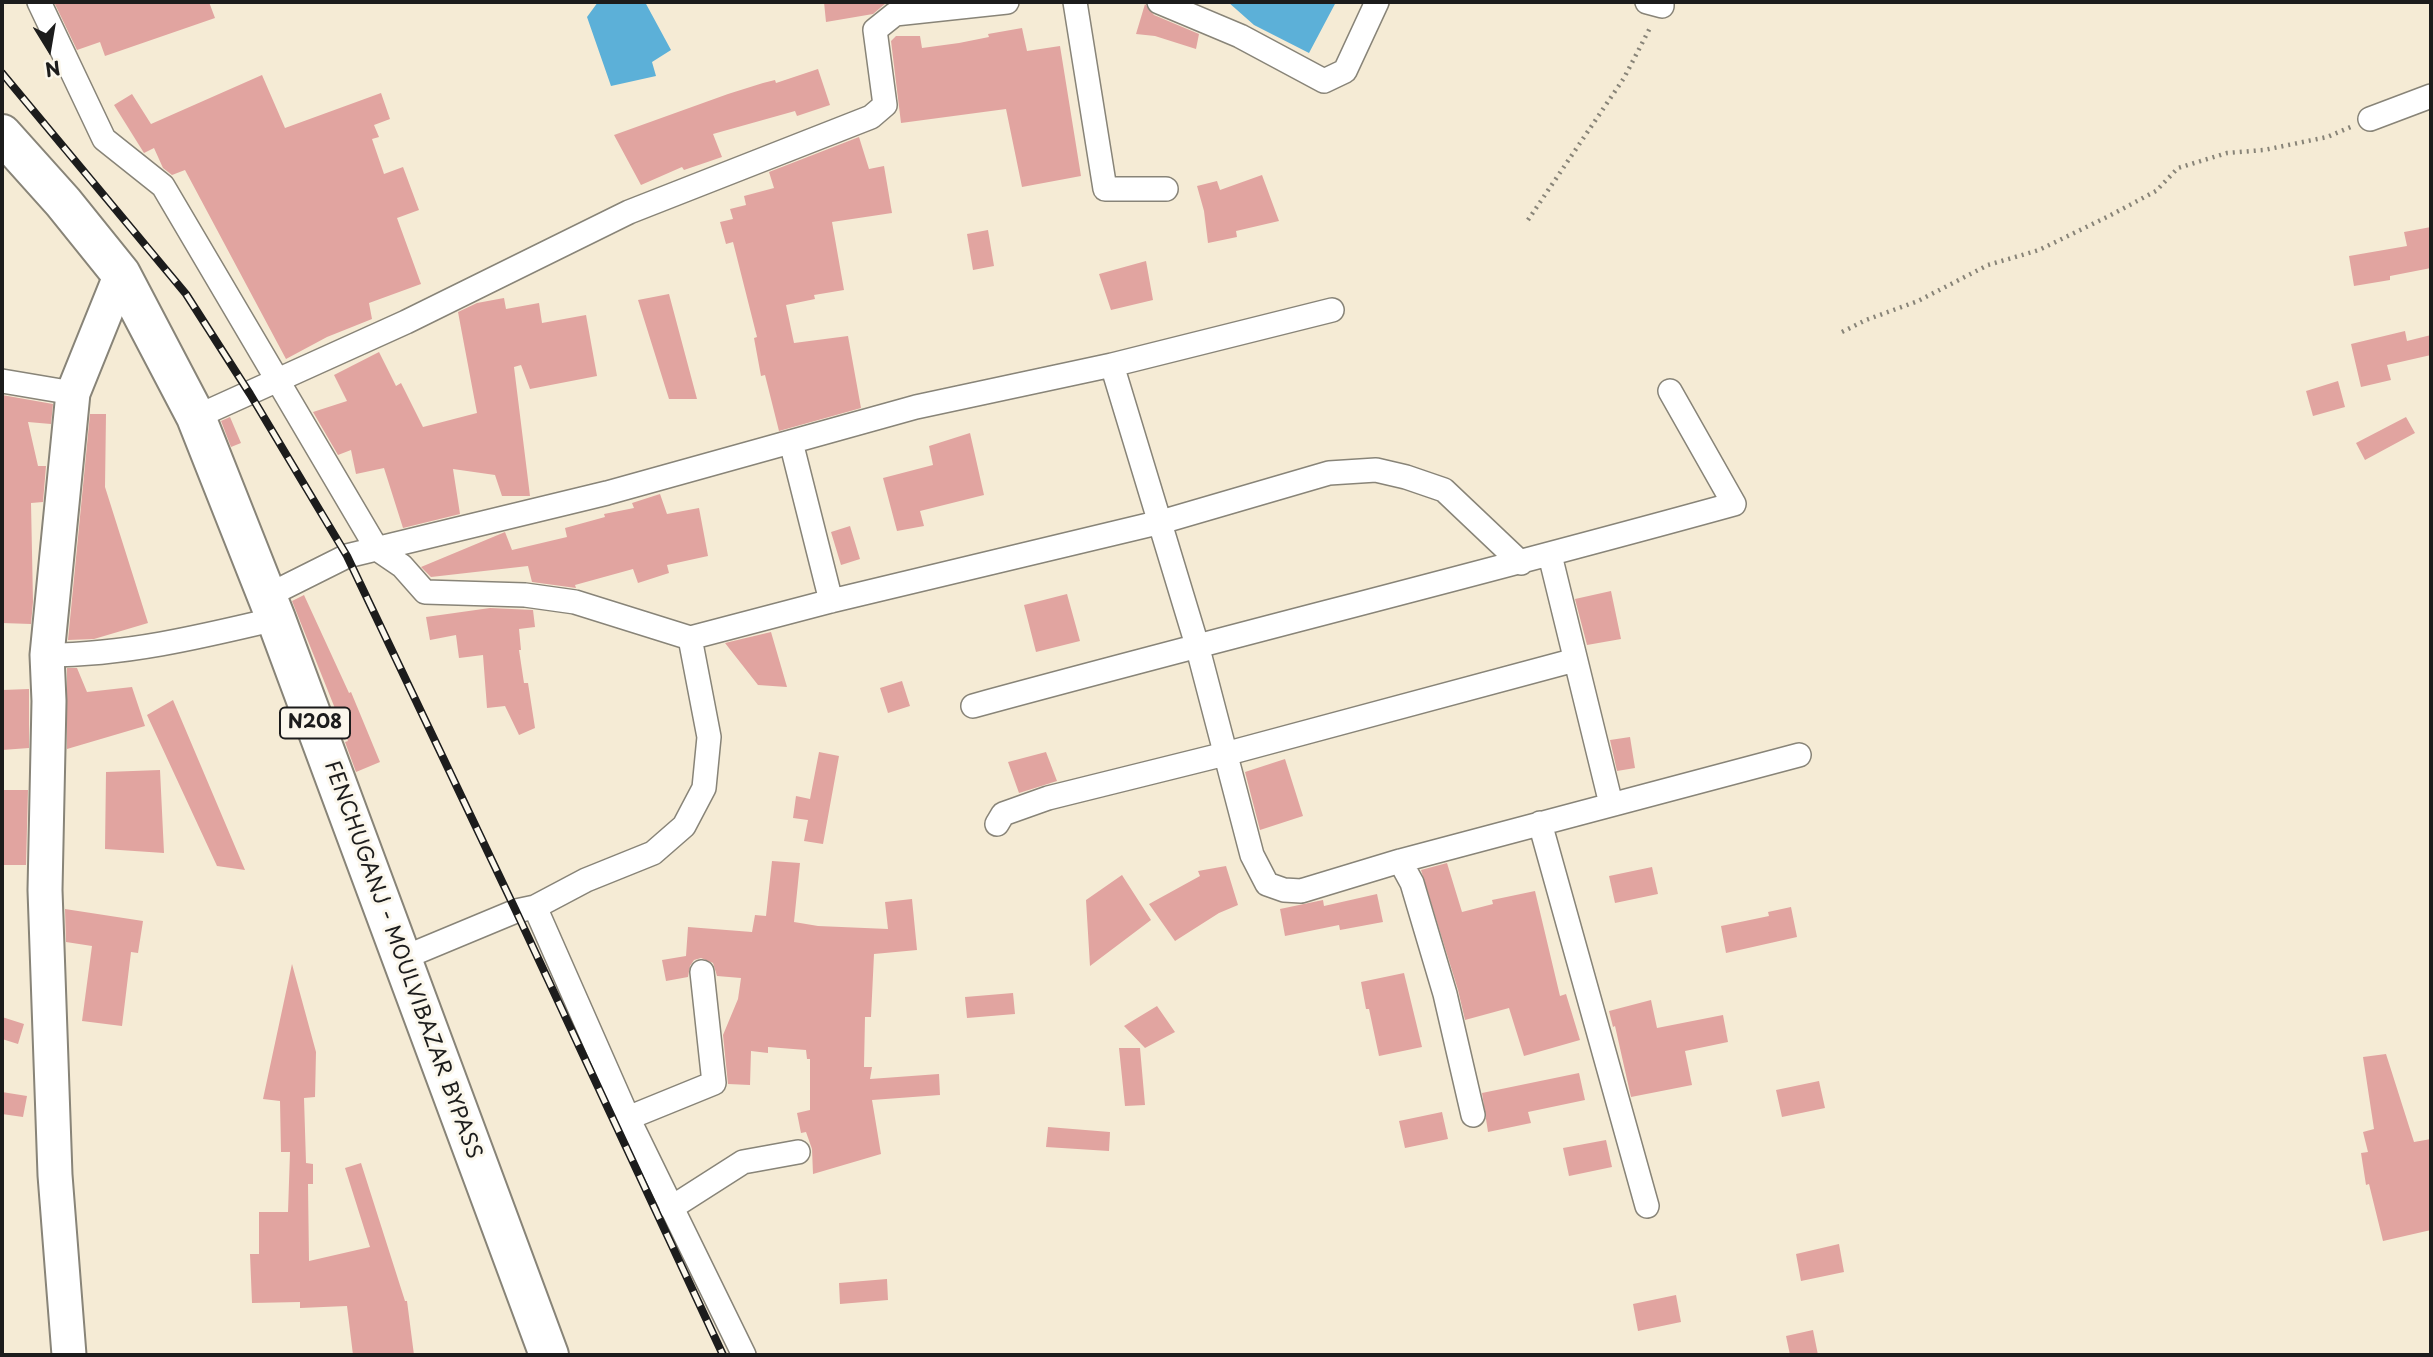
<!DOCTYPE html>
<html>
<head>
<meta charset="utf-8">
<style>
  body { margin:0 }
  #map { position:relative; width:2433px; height:1357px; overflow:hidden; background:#f5ebd5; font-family:"Playpen Sans",sans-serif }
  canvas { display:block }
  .frame { position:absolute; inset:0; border:4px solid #1c1c1c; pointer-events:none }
  .north { position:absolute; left:14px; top:14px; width:70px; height:70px; -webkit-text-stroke:5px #fbf7ec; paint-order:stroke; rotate:169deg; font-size:19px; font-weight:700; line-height:28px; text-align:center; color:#1c1c1c }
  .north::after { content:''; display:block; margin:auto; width:24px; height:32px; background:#1c1c1c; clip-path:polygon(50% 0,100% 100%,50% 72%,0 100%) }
</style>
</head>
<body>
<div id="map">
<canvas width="2433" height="1357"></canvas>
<div class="frame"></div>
<div class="north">N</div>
</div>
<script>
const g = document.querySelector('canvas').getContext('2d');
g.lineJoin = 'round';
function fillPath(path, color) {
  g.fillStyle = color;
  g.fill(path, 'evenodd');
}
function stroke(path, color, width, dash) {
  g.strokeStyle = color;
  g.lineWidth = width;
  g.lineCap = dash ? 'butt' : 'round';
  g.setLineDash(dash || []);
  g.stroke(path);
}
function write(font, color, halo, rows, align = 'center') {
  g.font = font + ' "Playpen Sans",sans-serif';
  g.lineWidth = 6;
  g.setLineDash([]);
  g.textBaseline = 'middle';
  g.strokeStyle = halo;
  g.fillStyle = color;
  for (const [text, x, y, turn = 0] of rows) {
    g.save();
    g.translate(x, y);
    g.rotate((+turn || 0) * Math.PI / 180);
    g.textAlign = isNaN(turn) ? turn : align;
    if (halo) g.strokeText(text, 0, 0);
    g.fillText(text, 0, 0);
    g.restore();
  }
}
fillPath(new Path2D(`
  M598,2h47l26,48 -19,12 4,14 -45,10 -24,-69z
  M1228,2h108l-27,51 -55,-28z`), '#5cb0d8');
fillPath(new Path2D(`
  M54,2h155l6,16 -110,38 -5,-14 -23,8z
  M824,2h62v1l-13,11 -47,8z
  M1145,4l9,11 45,19 -3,15 -41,-13 -19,-2z
  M1022,28l5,23 33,-5 21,130 -59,11 -16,-78 -105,14 -10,-82 5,-5h24l2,12 37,-5 30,-6 -1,-3z
  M818,69l12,36 -33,11 -2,-5 -82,23 9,23 -38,13 -2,-3 -41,18 -27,-50 114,-41 35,-11 12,-3 1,3z
  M262,75l23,53 96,-35 9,26 -16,6 5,12 -7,2 12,35 19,-7 16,43 -22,8 24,66 -52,19 3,16 -45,18 -41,22 -101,-189 -13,5 -9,-7 -9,-20 -10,5 -30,-48 18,-11 19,30z
  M859,137l10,32 15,-3 8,47 -60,9 12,68 -30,5 1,4 -29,6 8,38 54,-7 13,72 -82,23 -14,-56 -4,1 -7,-38 3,-1 -24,-95 -7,2 -6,-22 13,-3 -3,-10 16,-4 -2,-9 30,-8 -5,-16z
  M1262,175l17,46 -43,10 1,6 -29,6 -4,-32 -7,-25 20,-5 3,9z
  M2431,227v41l-41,8v4l-36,6 -5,-30 58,-10 -3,-14z
  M988,230l6,36 -21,4 -6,-36z
  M1146,261l7,39 -42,10 -12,-36z
  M669,294l28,105h-28l-31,-99z
  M504,298l2,11 33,-6 3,20 44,-8 11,61 -67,13 -9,-24 -7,2 16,129h-28l-7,-21 -42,-6 7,45 -57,14 -19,-60 -28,6 -5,-24 -13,5 -25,-43 34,-11 -13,-26 45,-23 17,34 5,-3 22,44 54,-14 -19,-101 19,-9z
  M2405,331l2,10 24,-6v20l-44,10 4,15 -30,7 -10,-43z
  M2338,381l7,26 -32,9 -7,-25z
  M2,395l51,9 -2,20 -23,-2 10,44h8l-3,36 -12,1 2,99 -2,22 -29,-1z
  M90,414h16l-1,73 43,136 -54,16 -26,1z
  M230,417l11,26 -10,4 -10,-26z
  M2406,417l9,16 -50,27 -9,-17z
  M970,433l14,62 -64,16 4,15 -27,5 -14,-53 50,-13 -4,-19z
  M660,494l7,20 32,-6 9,48 -41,9 2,8 -31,10 -5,-14 -58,16 1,3 -44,-6 -4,-16 -97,11 -10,-10 84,-35 7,18 55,-13 -2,-9 40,-11 -1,-3 30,-6 -2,-5z
  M850,526l10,33 -19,6 -10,-33z
  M1611,591l10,48 -34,6 -12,-46z
  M1067,594l13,47 -44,11 -12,-47z
  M304,595l45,98 2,-1 29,70 -24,10 -11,-30 3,-1 -56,-140z
  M490,608l43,2 2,17 -16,2 2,21h-2l5,33h4l7,45 -16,7 -14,-29 -18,2 -4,-53 -24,3 -3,-23 -26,5 -4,-23z
  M771,632l16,55 -29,-2 -33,-42z
  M67,668h10l10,24 45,-5 13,39 -78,23z
  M902,681l8,25 -22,7 -8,-25z
  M29,689v59l-27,2v-60z
  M173,700l72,170 -28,-4 -70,-151z
  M1630,737l5,31 -18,3 -7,-31z
  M819,752l20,4 -16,88 -19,-3 4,-21 -15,-2 3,-22 14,3z
  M1046,752l11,29 -38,12 -11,-31z
  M1285,759l18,57 -43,14 -15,-58z
  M160,770l4,83 -59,-4 1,-77z
  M2,790h26l-2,75h-24z
  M772,861l28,2 -6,59 24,4 70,3 -3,-27 27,-3 5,51 -43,4 -3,63h-6l-1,50h8l-2,12 69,-5 1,21 -68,5 9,54 -68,20 -1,-25 -6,-17 -5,1 -4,-20 13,-3v-51h-3l-1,-9 -38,-3v6l-17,-2 -1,34 -22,-1 -5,-49 15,-36 3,-21 -24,-2 -4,-13 -12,-5 -7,2 -4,6 -2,11 -22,4 -4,-21 24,-4 2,-29 64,5 3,-17 11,1z
  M1447,863l15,49 31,-8 -1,-4 43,-9 25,105 6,-2 14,46 -56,16 -15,-48 -44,12 -7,-30 -37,-120z
  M1226,866l12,39 -19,8 -44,28 -26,-37 51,-28 -2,-5z
  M1652,867l6,27 -43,9 -6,-27z
  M1122,875l29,45 -61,46 -4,-66z
  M1377,894l6,28 -43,8 -1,-5 -54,11 -5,-27 43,-9 1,6z
  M1791,907l6,30 -71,16 -5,-27 48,-10 -1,-4z
  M65,909l78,12 -5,32 -7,-1 -9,74 -40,-5 10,-75 -26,-4z
  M292,964l24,88 -1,45 -11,1 2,65 7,1v20h-5l1,77 61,-14 -25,-79 16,-5 44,138h2l7,54h-61l-6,-49 -47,2v-6l-48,1 -2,-49h9v-42h29l2,-60h-9l-1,-51 -17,-2z
  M1404,973l18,74 -43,9 -10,-47h-3l-5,-27z
  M1013,993l2,21 -48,4 -2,-21z
  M1651,1000l6,28 66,-13 5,27 -43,9 7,34 -61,12 -16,-71 -2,1 -4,-16z
  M1157,1006l18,26 -30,16 -21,-22z
  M2,1017l22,7 -6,20 -16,-5z
  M1119,1048h21l5,57 -20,1z
  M2386,1054l28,88 17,-3v91l-48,11 -14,-57 -3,1 -5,-32 7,-1 -5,-20 11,-3 -11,-72z
  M1579,1073l6,27 -57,12 3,11 -43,9 -6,-39z
  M1819,1081l6,27 -43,9 -6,-27z
  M2,1092l25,4 -4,21 -21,-3z
  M1442,1112l6,27 -43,9 -6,-27z
  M1048,1127l62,5 -1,19 -63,-4z
  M1606,1140l6,27 -43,9 -6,-28z
  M1839,1244l5,28 -43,9 -5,-27z
  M887,1279l1,21 -48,4 -1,-21z
  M1676,1295l5,27 -43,9 -5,-27z
  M1813,1330l5,25h-28l-4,-19z`), '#e1a4a0');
const street = new Path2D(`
  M39,2l65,137 59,47 214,363 25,17 23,26 100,3 50,7 115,36 141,-37 330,-79 168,-49 47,-3 30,7 38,13 77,73
  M1075,2l30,187h61
  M1159,2l81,34 84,45 21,-10 32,-69
  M1647,2l15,4v-4
  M2370,119l61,-23
  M1112,365l220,-55
  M2,381l71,12
  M196,417l210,-95 223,-110 242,-95 14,-12 -10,-75 20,-16 112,-12
  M791,442l40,159
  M1550,555l61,249
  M267,596l80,-40 260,-63 309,-86 196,-42 85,280 55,210 15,29 17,6 17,1 99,-30 399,-106
  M47,655c78,0 153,-18 229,-36
  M973,706c253,-69 508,-132 761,-202l-64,-113
  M1540,823l107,383
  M997,824l6,-10 45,-16 177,-44 350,-94
  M1400,861l12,22 33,111 28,121
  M535,907l51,-27 67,-27 31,-27 20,-38 5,-51 -19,-99
  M403,958l113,-47 19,-4 93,211 116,237
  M628,1118l86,-35 -12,-111
  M671,1208l72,-46 55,-10`);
const secondary = new Path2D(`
  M69,1355l-14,-180 -10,-285 4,-189 -2,-46 26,-262 48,-119`);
const highway = new Path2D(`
  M2,134l61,68 58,72 75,143 80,202 273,736`);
stroke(street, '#888478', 26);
stroke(secondary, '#888478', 37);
stroke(highway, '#888478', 42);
stroke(new Path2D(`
  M1528,220l96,-142 27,-52
  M1842,332l24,-12 52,-19 70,-36 51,-15 70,-34 47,-25 22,-23 49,-15 37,-3 63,-13 26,-11`), '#888478', 4.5, [2, 5]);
stroke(street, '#fff', 23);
stroke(secondary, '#fff', 33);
stroke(highway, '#fff', 38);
const rail = new Path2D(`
  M2,73l184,221 64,100 97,162 169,355 207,444`);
stroke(rail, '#1c1c1c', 8);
stroke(rail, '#fbf7ec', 5, [16]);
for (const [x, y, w] of [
  [315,723,70]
]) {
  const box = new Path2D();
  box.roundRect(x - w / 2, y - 15.5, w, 31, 5);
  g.fillStyle = '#fbf7ec';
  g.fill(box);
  stroke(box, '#1c1c1c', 2);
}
write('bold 19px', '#1c1c1c', null, [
  ["N208",315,723]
]);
write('21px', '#1c1c1c', '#fbf7ec', [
  ["FENCHUGANJ - MOULVIBAZAR BYPASS",402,960,70]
]);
</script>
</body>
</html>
